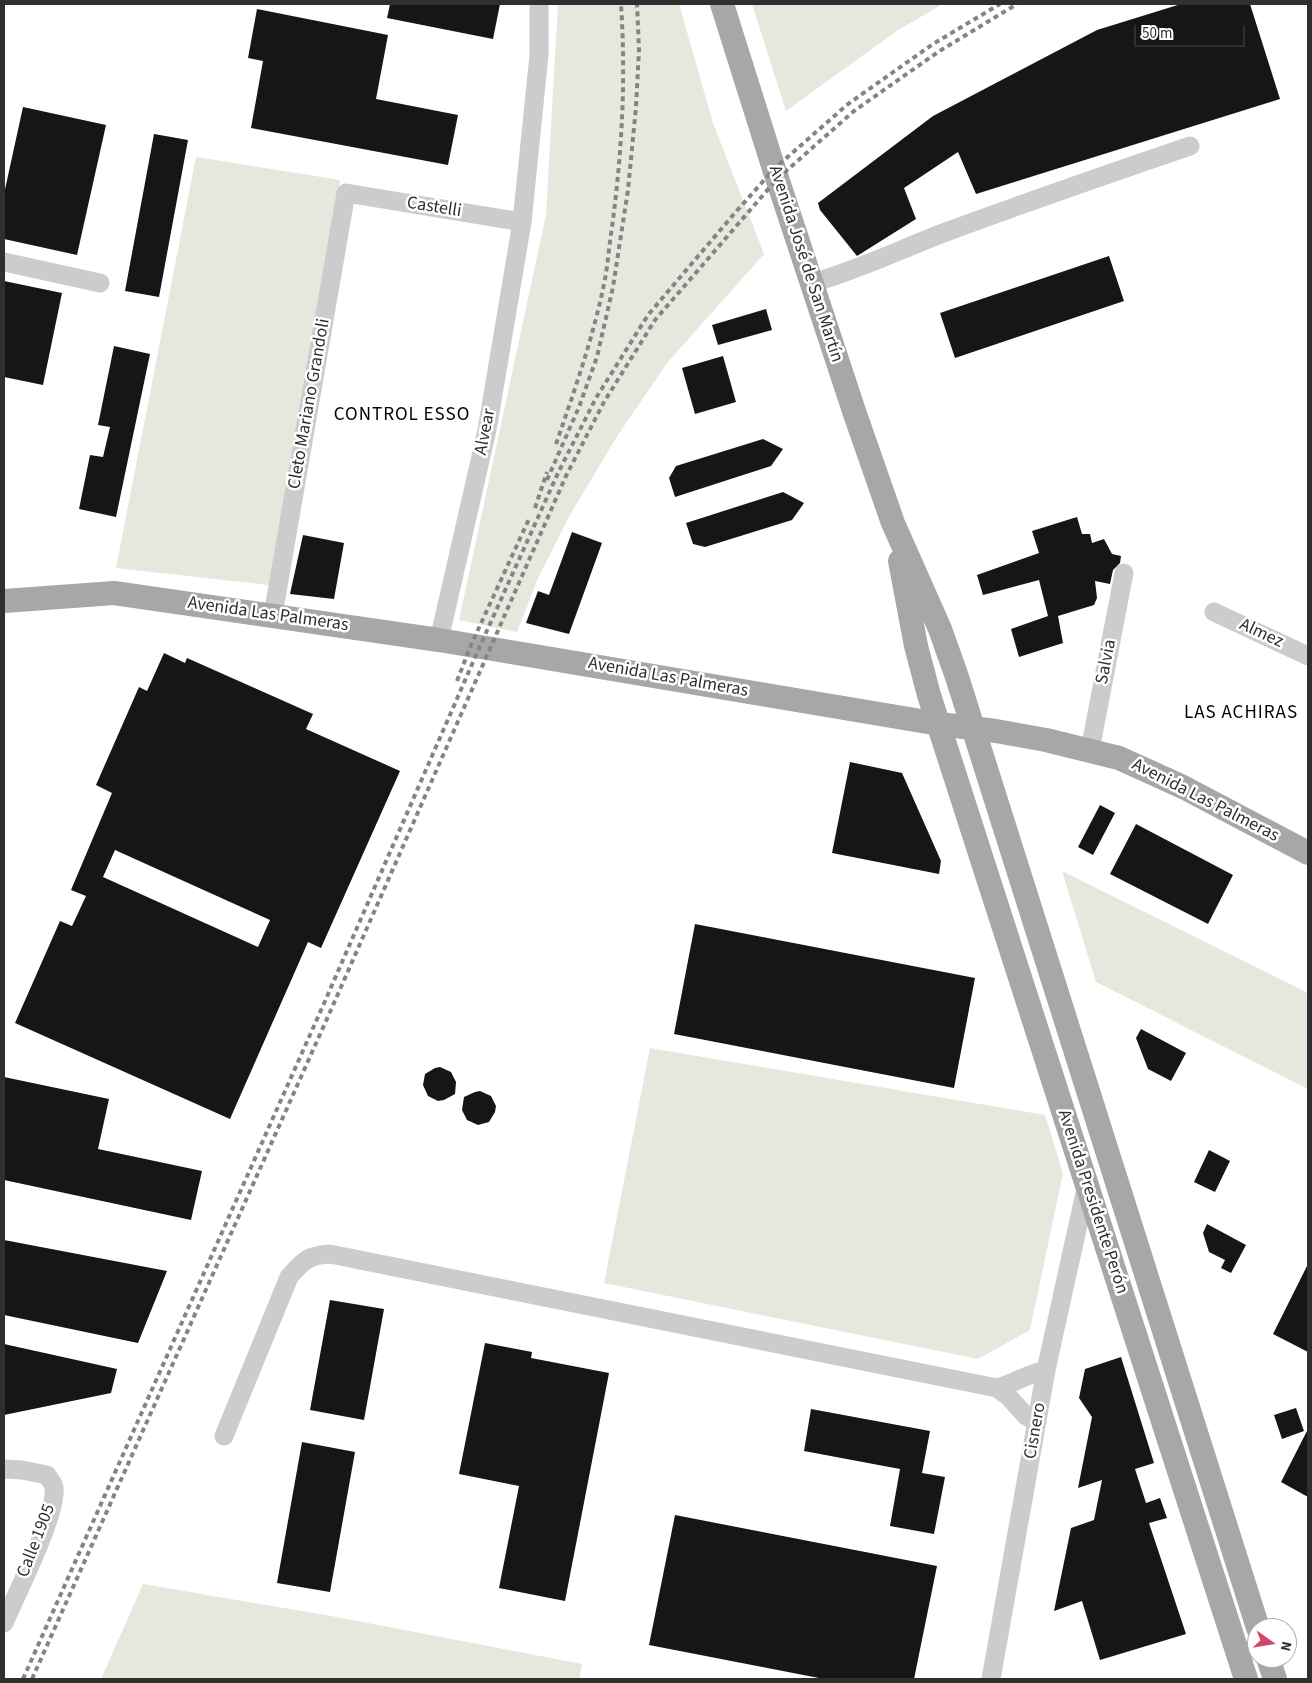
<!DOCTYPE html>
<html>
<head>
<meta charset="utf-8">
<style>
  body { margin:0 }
  #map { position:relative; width:1312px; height:1683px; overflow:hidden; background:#fff; font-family:"Source Sans 3",sans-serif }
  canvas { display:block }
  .frame { position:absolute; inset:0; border:5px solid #2f2f2f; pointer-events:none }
  .north { position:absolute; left:1247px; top:1618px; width:50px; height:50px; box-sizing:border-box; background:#fff; border:1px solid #acacac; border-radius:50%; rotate:103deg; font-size:14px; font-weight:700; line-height:20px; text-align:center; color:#2f2f2f }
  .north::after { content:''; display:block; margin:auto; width:18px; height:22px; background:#cf486c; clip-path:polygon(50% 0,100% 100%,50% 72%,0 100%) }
  .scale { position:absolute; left:1134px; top:25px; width:111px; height:22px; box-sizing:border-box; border:2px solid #2f2f2f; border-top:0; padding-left:6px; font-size:15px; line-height:18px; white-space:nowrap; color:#2f2f2f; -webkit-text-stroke:4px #fff; paint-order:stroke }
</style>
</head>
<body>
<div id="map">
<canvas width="1312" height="1683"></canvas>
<div class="frame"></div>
<div class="north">N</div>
<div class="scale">50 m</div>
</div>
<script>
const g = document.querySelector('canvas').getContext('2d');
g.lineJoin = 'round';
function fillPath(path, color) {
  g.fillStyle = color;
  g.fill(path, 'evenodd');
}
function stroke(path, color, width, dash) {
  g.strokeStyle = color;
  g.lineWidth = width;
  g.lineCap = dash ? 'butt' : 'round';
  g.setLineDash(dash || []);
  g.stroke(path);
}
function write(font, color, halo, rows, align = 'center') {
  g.font = font + ' "Source Sans 3",sans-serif';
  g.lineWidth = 5;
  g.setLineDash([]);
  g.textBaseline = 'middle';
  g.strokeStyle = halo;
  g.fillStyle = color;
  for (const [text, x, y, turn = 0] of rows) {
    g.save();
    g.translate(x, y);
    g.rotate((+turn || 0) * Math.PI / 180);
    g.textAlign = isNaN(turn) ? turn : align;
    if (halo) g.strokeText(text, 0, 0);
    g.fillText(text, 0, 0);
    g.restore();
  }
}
fillPath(new Path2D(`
  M558,4h121l34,119 51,131 -97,109 -51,75 -46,77 -31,61 -22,56 -58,-12 87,-405z
  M752,4h191l-45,26 -112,81z
  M196,157l144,23 -71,405 -153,-17z
  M1062,871l246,122v96l-212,-107z
  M650,1048l395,67 18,58 -33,157 -52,29 -374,-76z
  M143,1584l188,32 251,48 -3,15h-478z`), '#e5e8dc');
fillPath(new Path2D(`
  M390,4h110l-7,35 -106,-21z
  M1181,4h69l30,95 -304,95 -18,-42 -54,36 12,31 -59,37 -37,-46 -2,-7 115,-87 164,-86z
  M257,9l131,26 -12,64 82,16 -10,50 -197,-37 12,-67 -15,-3z
  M23,107l83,18 -29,130 -73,-16v-45z
  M154,134l34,6 -29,157 -34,-6z
  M1109,256l15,45 -169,57 -15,-45z
  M4,281l58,12 -19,92 -39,-8z
  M766,309l6,21 -54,15 -6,-20z
  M114,346l36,8 -34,163 -37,-8 11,-54 13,2 7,-30 -12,-2z
  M723,356l13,46 -41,12 -13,-46z
  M763,439l20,10 -12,17 -96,31 -6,-19 7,-12z
  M783,492l21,11 -12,17 -87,27 -12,-3 -7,-21z
  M1077,517l5,17h8l2,9 12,-4 8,15 9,2 -1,7 -7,7 -3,14 -15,-3 2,17 -3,7 -36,11 5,27 -44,14 -8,-28 37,-13 -9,-36 -56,15 -6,-20 62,-22 -7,-22z
  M572,532l30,11 -33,91 -43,-11 12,-32 11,4z
  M303,535l41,8 -10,56 -44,-5z
  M164,653l21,10 2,-5 126,56 -7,15 94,42 -79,177 -13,-6 -78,177 -215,-96 45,-102 12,5 14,-30 -15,-6 41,-97 -16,-8 43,-98 8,4zM115,850l155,70 -12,27 -155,-70z
  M850,762l52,11 39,88 -2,13 -107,-21z
  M1100,805l15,8 -22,42 -15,-8z
  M1136,824l97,51 -25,49 -98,-50z
  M695,924l280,54 -21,110 -280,-54z
  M1141,1029l45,24 -15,28 -23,-12 -12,-31z
  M440,1067l11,5 5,10 -1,12 -11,6 -6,1 -10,-5 -5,-11 2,-11 10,-6z
  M4,1077l105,22 -11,50 104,22 -11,49 -187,-40z
  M480,1091l11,5 5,10 -1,6 -6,10 -11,3 -11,-5 -5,-10 2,-13 11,-5z
  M1209,1150l21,11 -15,31 -21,-10z
  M1207,1224l39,21 -15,28 -10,-5 4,-8 -16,-8 -6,-19z
  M4,1240l163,31 -29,72 -134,-28z
  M1308,1264v88l-35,-18z
  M330,1300l54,9 -20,111 -54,-10z
  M485,1343l47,9 -1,6 78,15 -44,228 -66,-13 20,-102 -60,-12z
  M4,1344l113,25 -6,24 -107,22z
  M1121,1357l33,106 -19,6 11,34 14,-5 7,20 -18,5 37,111 -86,26 -18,-59 -28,10 17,-83 23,-8 8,-40 -24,8 14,-71 -13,-19 6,-29z
  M1296,1408l8,23 -22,8 -8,-24z
  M811,1409l119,22 -8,42 23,4 -11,57 -44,-8 10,-57 -96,-18z
  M1308,1429v68l-27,-15z
  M302,1442l53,10 -25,140 -53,-9z
  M675,1515l262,51 -23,113h-90l-175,-34z`), '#161616');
stroke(new Path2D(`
  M4,262l96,21
  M812,283c46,-13 89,-34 134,-51 81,-30 162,-58 244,-86
  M1214,612l94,44
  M273,615l73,-422 176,29
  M439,640l48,-210 35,-208 17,-167v-51
  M1090,750l34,-177
  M997,1388l11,8 18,20 11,6
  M224,1436l65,-159c14,-16 19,-22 41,-23l667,134c18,-5 32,-15 49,-18
  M4,1469l18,1 25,5c2,4 7,8 7,13 3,27 -38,106 -50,135
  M991,1679l55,-309 41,-186`), '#ccc', 19);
stroke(new Path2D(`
  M722,4l52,165 81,245 38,109 47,106 17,48 301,951
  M900,561l16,85 13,49 317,984
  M4,601l110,-8 325,47 500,84 57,7 50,9 73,18 64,29 125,66
  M1268,1658l7,21`), '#a7a7a7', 24);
stroke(new Path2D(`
  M556,444c18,-52 37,-106 48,-160 4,-19 5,-38 8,-57 10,-74 14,-148 9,-223
  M547,480l32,-73 18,-50 16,-70 15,-97 8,-83 3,-57 -2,-46
  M535,508l12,-36
  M457,681l14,-36 58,-126
  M23,1679l299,-671 158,-362 78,-173 38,-75 52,-83 86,-101 40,-45 74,-65 85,-60 67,-40
  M32,1679l298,-667 236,-536 38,-74 51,-82 122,-141 77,-68 84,-59 79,-48`), '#848484', 4, [5, 4]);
write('18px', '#2f2f2f', '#fff', [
  ["Castelli",434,208,9],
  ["Avenida José de San Martín",805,264,72],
  ["Cleto Mariano Grandoli",310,404,-80],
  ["Alvear",486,432,-79],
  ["Avenida Las Palmeras",268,615,8],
  ["Almez",1261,634,25],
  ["Salvia",1107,662,-79],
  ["Avenida Las Palmeras",668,678,10],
  ["Avenida Las Palmeras",1205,801,27],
  ["Avenida Presidente Perón",1092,1202,72],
  ["Cisnero",1036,1431,-80],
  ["Calle 1905",37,1541,-69]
]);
g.letterSpacing = '1px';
write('19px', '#000', '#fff', [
  ["CONTROL ESSO",402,416],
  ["LAS ACHIRAS",1241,714]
]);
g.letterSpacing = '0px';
</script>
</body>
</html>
